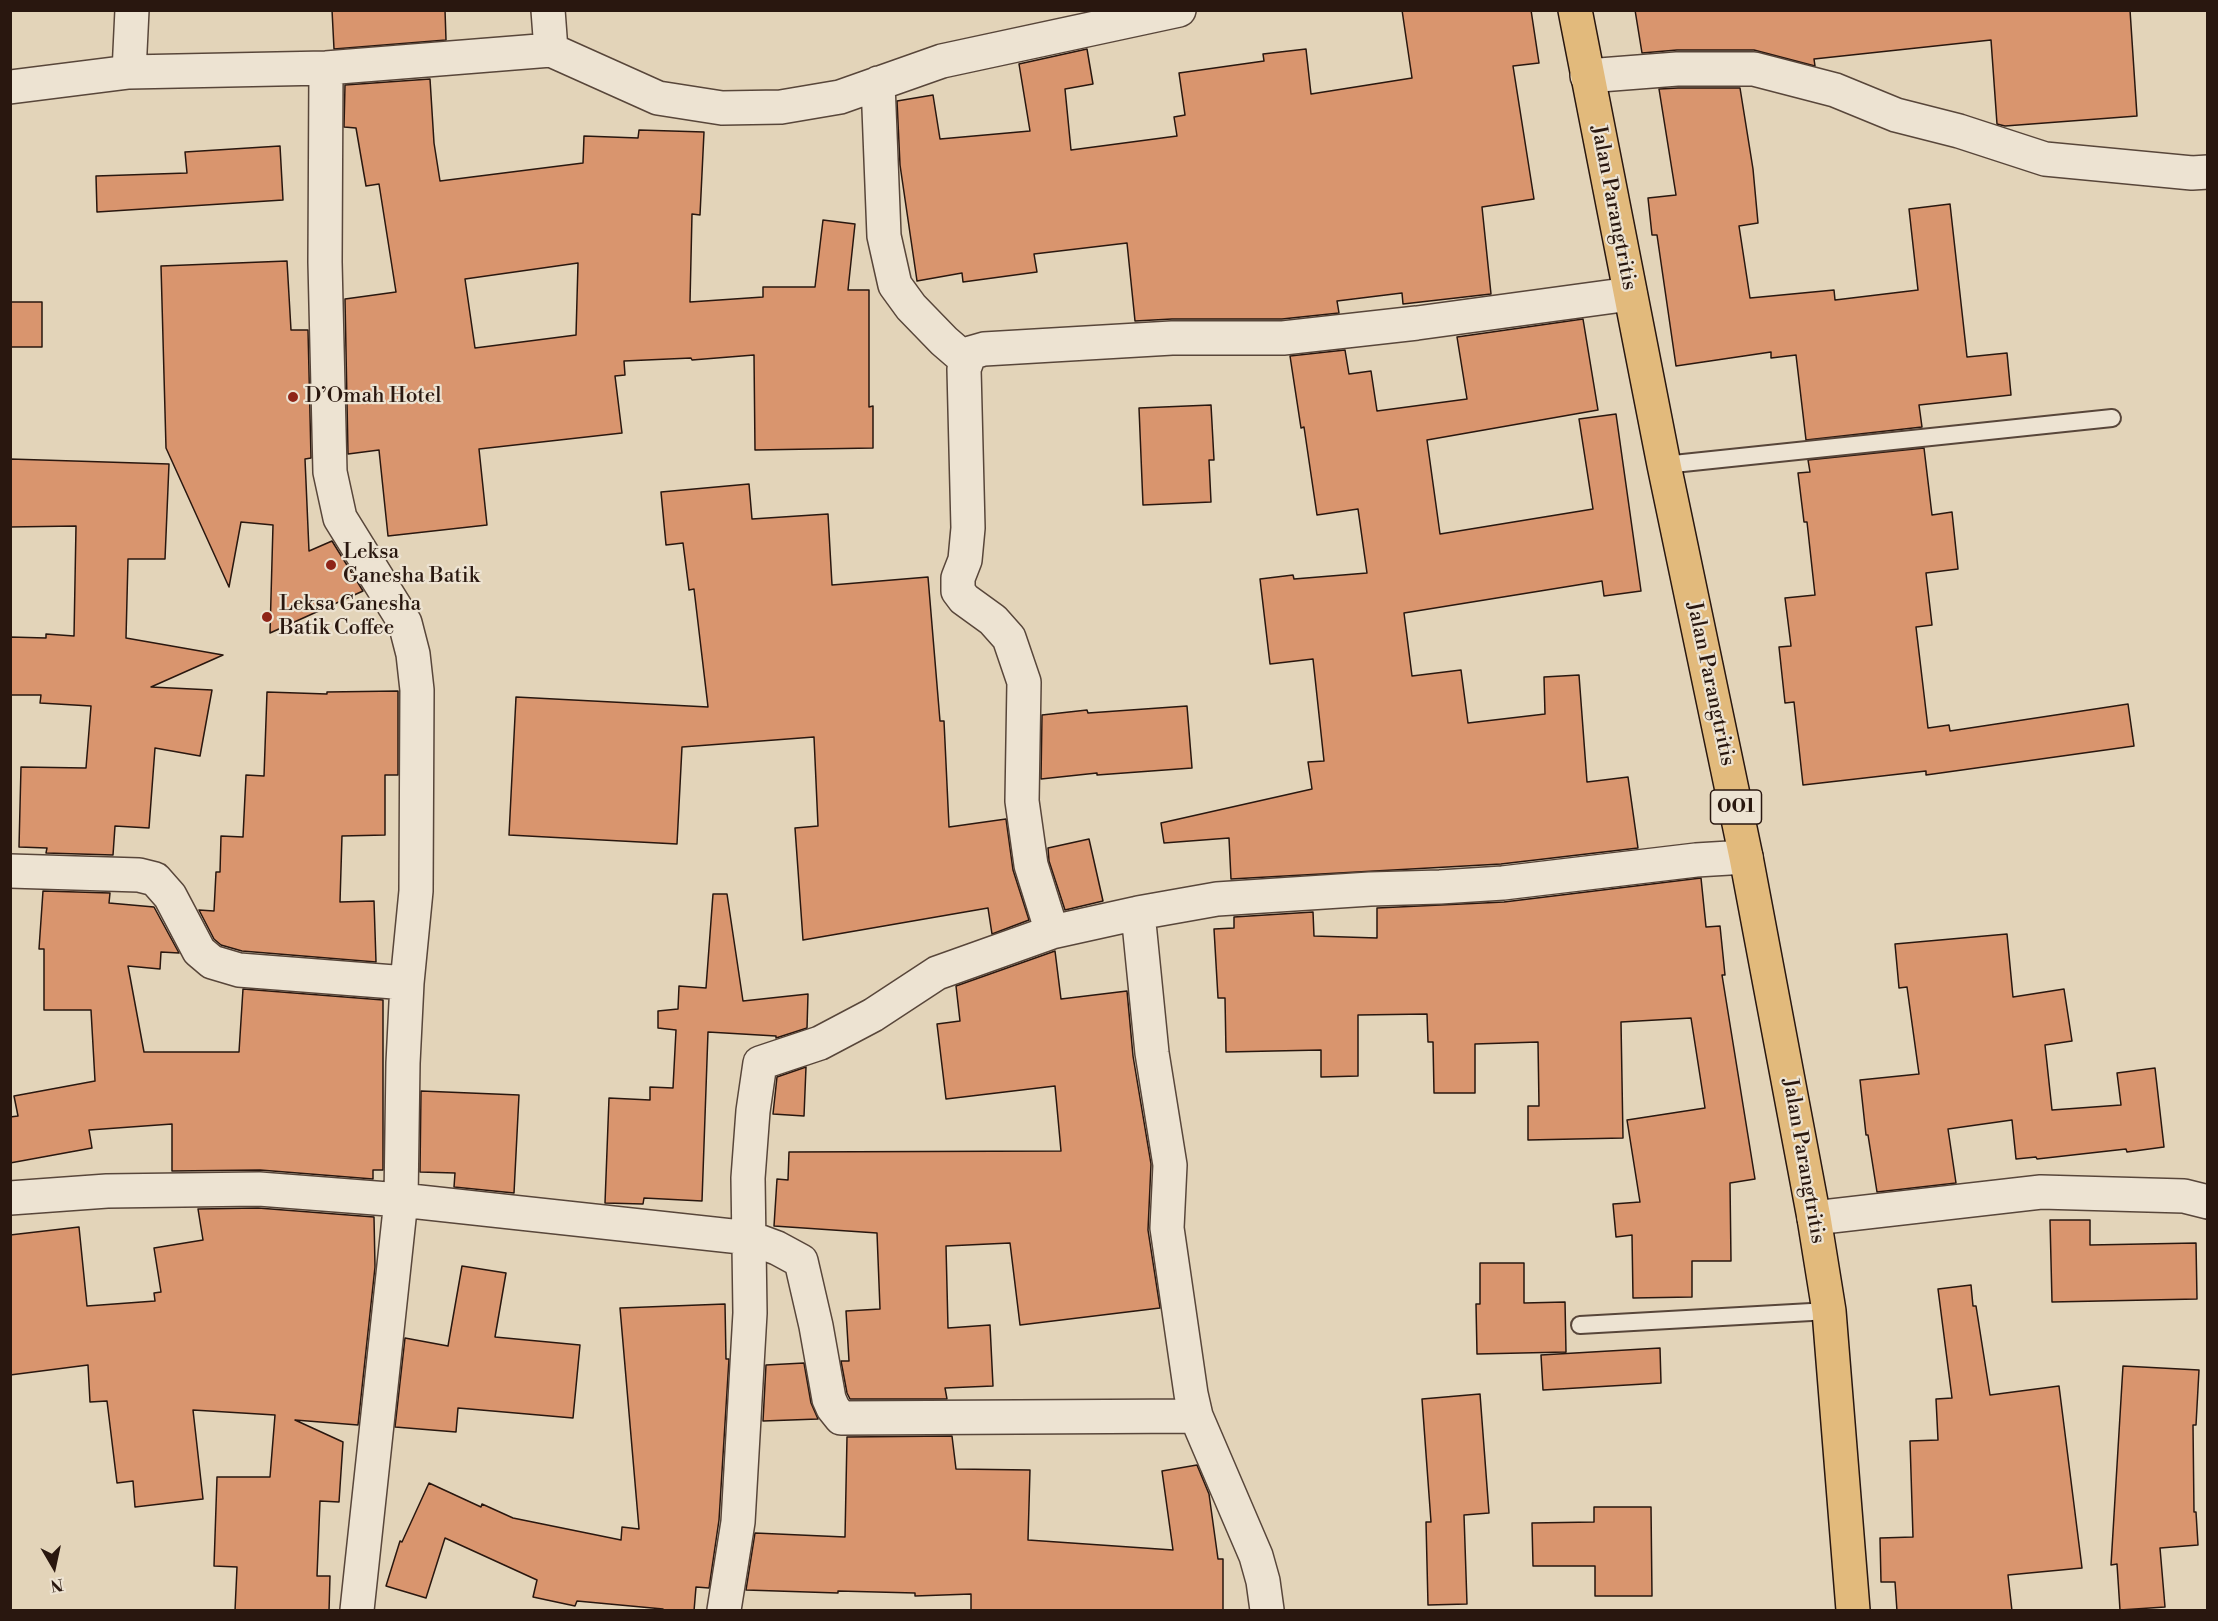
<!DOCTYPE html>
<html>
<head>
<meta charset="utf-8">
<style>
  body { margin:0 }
  #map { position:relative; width:2218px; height:1621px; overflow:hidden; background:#e3d4b9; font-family:"Libre Bodoni",serif }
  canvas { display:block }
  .frame { position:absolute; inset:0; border:12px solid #29170f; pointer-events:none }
  .north { position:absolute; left:24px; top:1537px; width:60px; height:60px; -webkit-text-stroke:4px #ede3d2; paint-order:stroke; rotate:171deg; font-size:16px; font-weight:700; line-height:24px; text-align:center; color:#29170f }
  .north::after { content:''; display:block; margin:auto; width:21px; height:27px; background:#29170f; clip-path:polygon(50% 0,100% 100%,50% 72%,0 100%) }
</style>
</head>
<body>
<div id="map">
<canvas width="2218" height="1621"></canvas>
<div class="frame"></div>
<div class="north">N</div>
</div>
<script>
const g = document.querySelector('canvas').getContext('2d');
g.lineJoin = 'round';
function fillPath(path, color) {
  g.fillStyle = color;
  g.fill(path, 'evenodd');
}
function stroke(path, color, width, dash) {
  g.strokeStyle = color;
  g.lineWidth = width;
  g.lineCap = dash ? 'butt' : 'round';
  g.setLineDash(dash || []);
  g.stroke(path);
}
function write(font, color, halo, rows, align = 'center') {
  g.font = font + ' "Libre Bodoni",serif';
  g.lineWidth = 4.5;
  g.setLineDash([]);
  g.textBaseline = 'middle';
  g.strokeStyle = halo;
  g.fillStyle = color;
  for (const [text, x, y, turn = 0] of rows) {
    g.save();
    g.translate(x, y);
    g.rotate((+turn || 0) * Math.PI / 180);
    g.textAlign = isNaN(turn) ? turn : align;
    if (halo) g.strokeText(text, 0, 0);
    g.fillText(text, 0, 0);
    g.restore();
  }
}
const building = new Path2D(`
  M332,10h113l1,30 -112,9z
  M1402,10h129l8,53 -26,3 21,133 -52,8 9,87 -88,10 -1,-11 -65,8 2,12 -57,6h-110l-37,2 -8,-78 -93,11 3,18 -74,10 -1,-9 -45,8 -17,-116 -3,-64 36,-6 7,44 90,-8 -11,-67 68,-15 6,35 -28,5 6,61 106,-14 -3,-19 11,-2 -6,-42 85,-12 -1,-7 43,-5 5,45 101,-16z
  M1635,10h495l7,106 -132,10 -8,-2 -6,-84 -177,19 1,7 -61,-16h-77l-35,3z
  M430,79l4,64 6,38 143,-18 1,-27 54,2 1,-8 65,2 -4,83 -8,-1 -2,88 73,-5v-10h52l8,-67 32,4 -7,66h21v117l4,-1v42l-118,2 -1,-95 -62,5 -1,-2 -67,3 1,14 -10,1 7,57 -143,16 8,76 -99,11 -9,-86 -31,4 -3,-155 51,-7 -17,-108 -13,2 -10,-58 -12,-1 1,-42zM578,263l-2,72 -101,13 -10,-69z
  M1678,88h62l13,81 5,54 -19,3 11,72 84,-8 1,10 83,-10 -9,-81 41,-5 17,153 40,-4 4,42 -92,10 3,22 -116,13 -10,-85 -25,3v-6l-95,14 -19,-131h-5l-4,-37 28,-3 -17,-106z
  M280,146l3,54 -186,12 -1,-36 91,-3 -2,-21z
  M287,261l4,69h17l3,128 -6,1 4,92 23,-10 31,50 -93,42 3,-108 -32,-3 -12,65 -63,-139 -5,-182z
  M10,302h32v45h-32z
  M1583,319l15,91 -171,30 13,94 153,-25 -14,-90 37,-5 25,177 -37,5 -2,-15 -198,32 8,63 49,-6 7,53 77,-9 -1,-37 35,-2 8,107 41,-5 10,71 -137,16 -270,15 -2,-41 -65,5 -3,-20 151,-34 -4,-27 16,-1 -11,-102 -43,5 -10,-85 33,-4 1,4 73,-6 -9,-64 -41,6 -13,-88 -3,1 -11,-72 55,-6 4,24 22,-3 6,40 90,-12 -10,-62z
  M1211,405l3,55h-5l2,42 -68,3 -4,-97z
  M1924,448l8,67 20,-3 6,57 -32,4 6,52 -16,2 12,101 21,-3 1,6 178,-27 6,42 -208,29v-4l-123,14 -9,-83 -9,1 -6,-56 12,-1 -6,-48 30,-3 -8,-73h-3l-6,-49 12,-1 -2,-12z
  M10,459l159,5 -4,95h-37l-2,79 97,17 -72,32 61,3 -12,66 -45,-8 -6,80 -34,-2 -2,29 -67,-2 1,-5 -28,-1 2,-80 65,1 5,-62 -51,-3 1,-8h-31v-58l36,1v-4l28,2 2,-110 -66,1z
  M749,484l3,35 76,-5 4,71 96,-8 12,144h4l5,106 57,-8 7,51 16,50 -37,14 -4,-26 -185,32 -8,-112 23,-2 -4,-89 -132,10 -5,97 -168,-9 7,-138 192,10 -14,-118 -5,1 -6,-47 -17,2 -5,-53z
  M398,691v84h-13v60l-43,1 -2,66 34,-1 2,61 -134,-11 -21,-6 -7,-6 -15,-29 15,1 2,-39h4l1,-36 22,1 3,-62 18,1 3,-84 60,2v-2z
  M1187,706l5,62 -95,7v-2l-56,6 1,-64 45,-5 1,3z
  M1089,839l14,62 -38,9 -16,-49 -1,-13z
  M1701,878l5,49 14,-1 5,49h-3l33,204 -25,4 1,78h-39v36l-59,1 -1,-63 -16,2 -3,-33 27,-2 -13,-82 78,-12 -14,-90 -70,4 2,116 -95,2v-34h11l-1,-64 -63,2v49h-41l-1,-51h-5l-1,-28 -69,1v61l-37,1v-27l-95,2 -1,-54h-7l-4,-69 20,-1v-11l79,-5 1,24 63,2v-30l127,-6z
  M43,891l67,2 -1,10 45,4 25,46 -18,-1 -1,17 -32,-3 16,86h95l4,-63 140,11v170h-10v9l-113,-9 -88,1v-47l-83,6 3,18 -82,15v-46l8,-1 -4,-20 81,-15 -4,-71h-47v-61h-5z
  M713,894h14l16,107 65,-7 -1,34 -31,10v-2l-68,-4 -6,169 -58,-3 -1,6 -38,-1 4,-105 41,2v-13l23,1 3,-58 -18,-2v-17l20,-2 1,-23 27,2z
  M2007,934l6,63 51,-8 8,52 -27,4 7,65 69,-5 -4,-32 38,-5 9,79 -37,5 -1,-3 -89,10 -1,-2 -20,2 -4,-39 -64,9 8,54 -79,9 -9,-57h-2l-6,-55 59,-6 -12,-87 -8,1 -4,-44z
  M1055,951l6,48 66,-8 6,65 18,108 -3,66 12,78 -140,17 -10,-82 -64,3 2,82 42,-3 3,61 -48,2 2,11h-97l-3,-6 -6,-32h8l-3,-50 34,-2 -3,-76 -103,-7 3,-47 11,1 1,-28 272,-1 -6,-65 -109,13 -9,-75 23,-3 -4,-35z
  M806,1067l-2,49 -31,-2 4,-37z
  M421,1091l98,4 -5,98 -60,-6 1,-14 -35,-1z
  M258,1208l116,9 1,50 -17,158 -63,-5 48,22 -4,60 -19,-1 -3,75h13l-1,35h-94l2,-44 -23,-1 3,-89h53l5,-62 -82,-5 10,89 -68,8 -2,-26 -16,2 -10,-82 -17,1 -2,-37 -78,10v-140l69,-8 8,79 68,-5 -1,-8 7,-1 -7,-44 49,-8 -5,-31z
  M2050,1220h40v25l106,-2 1,56 -145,3z
  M1480,1263h44v40l41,-1 1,50 -89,2 -1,-50h4z
  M462,1266l44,7 -11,64 85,8 -7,73 -115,-10 -2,24 -61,-5 10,-89 43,8z
  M1971,1285l2,21h3l14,89 69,-9 23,182 -74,7 4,36h-115l-2,-29h-14l-1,-44 33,-1 -3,-96 28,-1 -2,-41 16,-1 -14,-109z
  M725,1304l1,55h3l-10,161 -10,68 -13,-1 -2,24h-31v-2l-86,-8 -2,5 -42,-9 4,-17 -92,-42 -19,60 -40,-12 14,-45 2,1 27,-59 52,24 1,-3 31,14 108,22 1,-13 17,2 -19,-221z
  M1660,1348l1,35 -118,7 -2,-35z
  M804,1363l7,40 7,16 -55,2 3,-56z
  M2123,1366l76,4 -3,55h-3l1,87h2l2,33 -38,3 5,59 -45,3 -3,-46 -6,1z
  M1480,1394l9,119 -25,2 3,89 -39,1 -2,-83h5l-9,-123z
  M952,1436l4,33 74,1 -2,70 145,10 -11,-79 35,-6 12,29 9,65h5v52h-252v-17l-56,2v-3l-77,-2v2l-92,-3 9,-57 90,4 2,-100z
  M1594,1507h57l1,89h-57v-30h-62l-1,-43 62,-1z`);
fillPath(building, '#d9956e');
stroke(building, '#29170f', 1.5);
const lane = new Path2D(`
  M1664,465l448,-47
  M1580,1325l249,-14`);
const street = new Path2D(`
  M548,10l3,40
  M326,68l-1,194 5,210 10,46 65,105 8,31 4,36 -1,201 -9,92 -4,80 -2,137 -44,410
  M129,72l3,-62
  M1587,76l90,-7h77l81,21 61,25 63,16 86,28 147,14 16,-1
  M878,83l6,153 11,49 16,22 33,34 22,19
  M10,87l119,-15 197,-4 225,-18 107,48 64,10 59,-1 59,-10 102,-36 237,-51
  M10,871l129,4 16,4 15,17 29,55 13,11 27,8 168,13
  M1138,913l14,140 18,112 -3,63 24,166 5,22 60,140 7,25 4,29
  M1052,932l-21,-67 -9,-64 2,-119 -15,-44 -16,-18 -29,-21 -6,-8v-13l7,-18 3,-32 -4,-159 6,-16 14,-4 188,-11h111l134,-15 213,-29
  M10,1198l97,-7 152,-2 142,11 349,38 27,10 24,13 15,65 13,73 4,9 8,10 355,-2
  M1814,1218l227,-26 143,4 24,6
  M724,1610l14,-88 12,-209 -2,-135 5,-67 7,-48 60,-20 53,-28 64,-42 115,-41 86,-19 79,-14 153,-10 70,-2 63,-4 193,-23 50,-3`);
const primary = new Path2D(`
  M1575,10l89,455 82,392 68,361 15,93 24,299`);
stroke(lane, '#58463a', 20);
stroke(street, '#58463a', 36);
stroke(primary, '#29170f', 36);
stroke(lane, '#ede3d2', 16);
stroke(street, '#ede3d2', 33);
stroke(primary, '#e2ba7c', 33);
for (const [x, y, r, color] of [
  [293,397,6,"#8f2418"],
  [331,565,6,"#8f2418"],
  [267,617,6,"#8f2418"]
]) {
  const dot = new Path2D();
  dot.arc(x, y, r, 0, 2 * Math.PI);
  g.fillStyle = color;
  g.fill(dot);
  stroke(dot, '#ede3d2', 2);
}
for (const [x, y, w] of [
  [1736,807,51]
]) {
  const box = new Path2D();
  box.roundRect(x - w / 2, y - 17, w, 34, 4.5);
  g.fillStyle = '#ede3d2';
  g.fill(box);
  stroke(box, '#29170f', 1.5);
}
write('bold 20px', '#29170f', null, [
  ["001",1736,807]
]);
write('21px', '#29170f', '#ede3d2', [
  ["Jalan Parangtritis",1613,208,79],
  ["Jalan Parangtritis",1710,684,78],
  ["Jalan Parangtritis",1803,1161,80]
]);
write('21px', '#29170f', '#ede3d2', [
  ["D’Omah Hotel",305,397],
  ["Leksa",343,553],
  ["Ganesha Batik",343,577],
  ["Leksa Ganesha",279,605],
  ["Batik Coffee",279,629]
], 'left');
</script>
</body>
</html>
